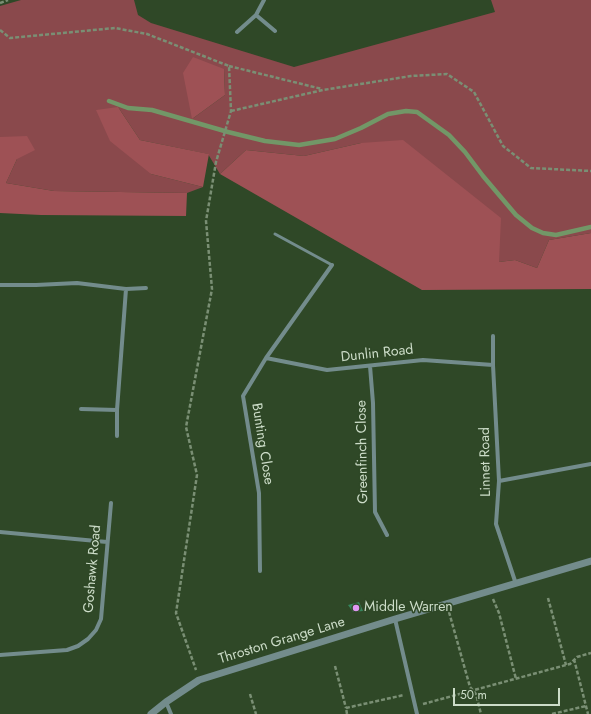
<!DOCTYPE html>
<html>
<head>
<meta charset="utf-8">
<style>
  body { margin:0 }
  #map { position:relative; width:591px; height:714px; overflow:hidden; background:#2f4827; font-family:Jost,sans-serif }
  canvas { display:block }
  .scale { position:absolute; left:453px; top:688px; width:107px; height:18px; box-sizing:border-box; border:2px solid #ccdcc8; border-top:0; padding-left:5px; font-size:12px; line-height:14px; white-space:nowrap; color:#ccdcc8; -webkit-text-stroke:3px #2f4827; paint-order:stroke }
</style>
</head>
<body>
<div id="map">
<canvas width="591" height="714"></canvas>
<div class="scale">50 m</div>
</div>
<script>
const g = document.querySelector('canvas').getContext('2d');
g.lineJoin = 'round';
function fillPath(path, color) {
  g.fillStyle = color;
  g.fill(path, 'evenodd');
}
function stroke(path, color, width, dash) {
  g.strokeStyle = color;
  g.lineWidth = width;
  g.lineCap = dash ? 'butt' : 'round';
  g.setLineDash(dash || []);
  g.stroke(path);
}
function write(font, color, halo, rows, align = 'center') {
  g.font = font + ' Jost,sans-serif';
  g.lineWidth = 3;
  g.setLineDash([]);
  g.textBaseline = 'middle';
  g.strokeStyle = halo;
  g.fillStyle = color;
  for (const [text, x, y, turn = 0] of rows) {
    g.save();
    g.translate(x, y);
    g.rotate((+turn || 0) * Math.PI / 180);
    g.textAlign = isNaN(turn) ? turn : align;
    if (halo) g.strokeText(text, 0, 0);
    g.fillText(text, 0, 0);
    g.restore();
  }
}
fillPath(new Path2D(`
  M21,0h113l4,15 13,8 143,44 201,-55 -4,-12h100v233l-42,7 -12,28 -22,-8 -16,2 -138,-119 -57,13 -58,-6 -26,24 -12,-20 -68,-14 -22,-33 33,67 52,13 -16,6 -133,-2 -48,-8 11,-24 -17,-22v-131zM224,69l1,26 -33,24z`), '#8a494c');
fillPath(new Path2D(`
  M193,57l31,12 1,26 -33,24 -9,-46z
  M118,107l22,33 69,14 -6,33 -52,-13 -41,-33 -14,-31z
  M27,136l8,14 -18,9 -11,24 48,8 133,2 -1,23 -145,-1 -41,-2v-76z
  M403,140l98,78 -2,44 16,-2 22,8 12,-28 42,-7v56l-169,1 -202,-116 26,-24 58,6 57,-13z`), '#9e5155');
stroke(new Path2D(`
  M109,101l19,7 24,2 76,22 37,9 34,4 36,-6 26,-11 27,-14 18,-3 11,1 32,23 16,17 18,24 33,39 16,13 11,5 13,2 35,-8`), '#729767', 4.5);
fillPath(new Path2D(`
  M359,602l4,9 -10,1 -5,-7z`), '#36865d');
stroke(new Path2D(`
  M0,3l8,-3
  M0,30l10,8 105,-10 32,6 82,32 2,45 -15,51 -10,59 6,68 -26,138 11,48 -21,138 20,57
  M229,66l93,23
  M231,111l92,-21 88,-14 36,-2 27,18 29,54 28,22 60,3
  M548,598l18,67
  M493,599l6,14 17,66
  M449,612l21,75 6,7 5,20
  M574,659l14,55
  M335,666l11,42
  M250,694l6,20
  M423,704l143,-39 4,-1 7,-7 14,-4
  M347,714l-1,-6 58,-13
  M552,714l34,-8`), '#7a8f74', 2.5, [4, 2]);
stroke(new Path2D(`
  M275,234l57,31`), '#738c8c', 3);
stroke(new Path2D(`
  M256,15l19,16
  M237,32l19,-17 8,-15
  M0,285h36l41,-2 49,6 20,-1
  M493,336v29l6,116 -3,43 20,60
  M266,358l61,12 96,-10 70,5
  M370,366l3,37 2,109 12,23
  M81,409l36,1
  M117,436v-26l9,-121
  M499,481l92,-17
  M0,532l107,10
  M260,571l-1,-78 -16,-97 23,-38 66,-93
  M395,619l22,95
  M0,655l67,-5 11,-4 10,-7 8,-9 5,-11 10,-116
  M166,702l5,12`), '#738c8c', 4);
stroke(new Path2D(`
  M151,714l15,-12 33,-22 196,-61 196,-58`), '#738c8c', 7);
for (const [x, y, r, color] of [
  [356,608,4,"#de98f3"]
]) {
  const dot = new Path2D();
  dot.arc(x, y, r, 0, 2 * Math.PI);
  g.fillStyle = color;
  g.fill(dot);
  stroke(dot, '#2f4827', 1.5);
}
write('14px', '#ccdcc8', '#2f4827', [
  ["Dunlin Road",377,354,-6],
  ["Bunting Close",262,444,81],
  ["Greenfinch Close",363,452,-91],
  ["Linnet Road",486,462,-91],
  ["Goshawk Road",93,569,-85],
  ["Throston Grange Lane",282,641,-17]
]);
write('14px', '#ccdcc8', '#2f4827', [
  ["Middle Warren",364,608]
], 'left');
</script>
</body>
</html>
